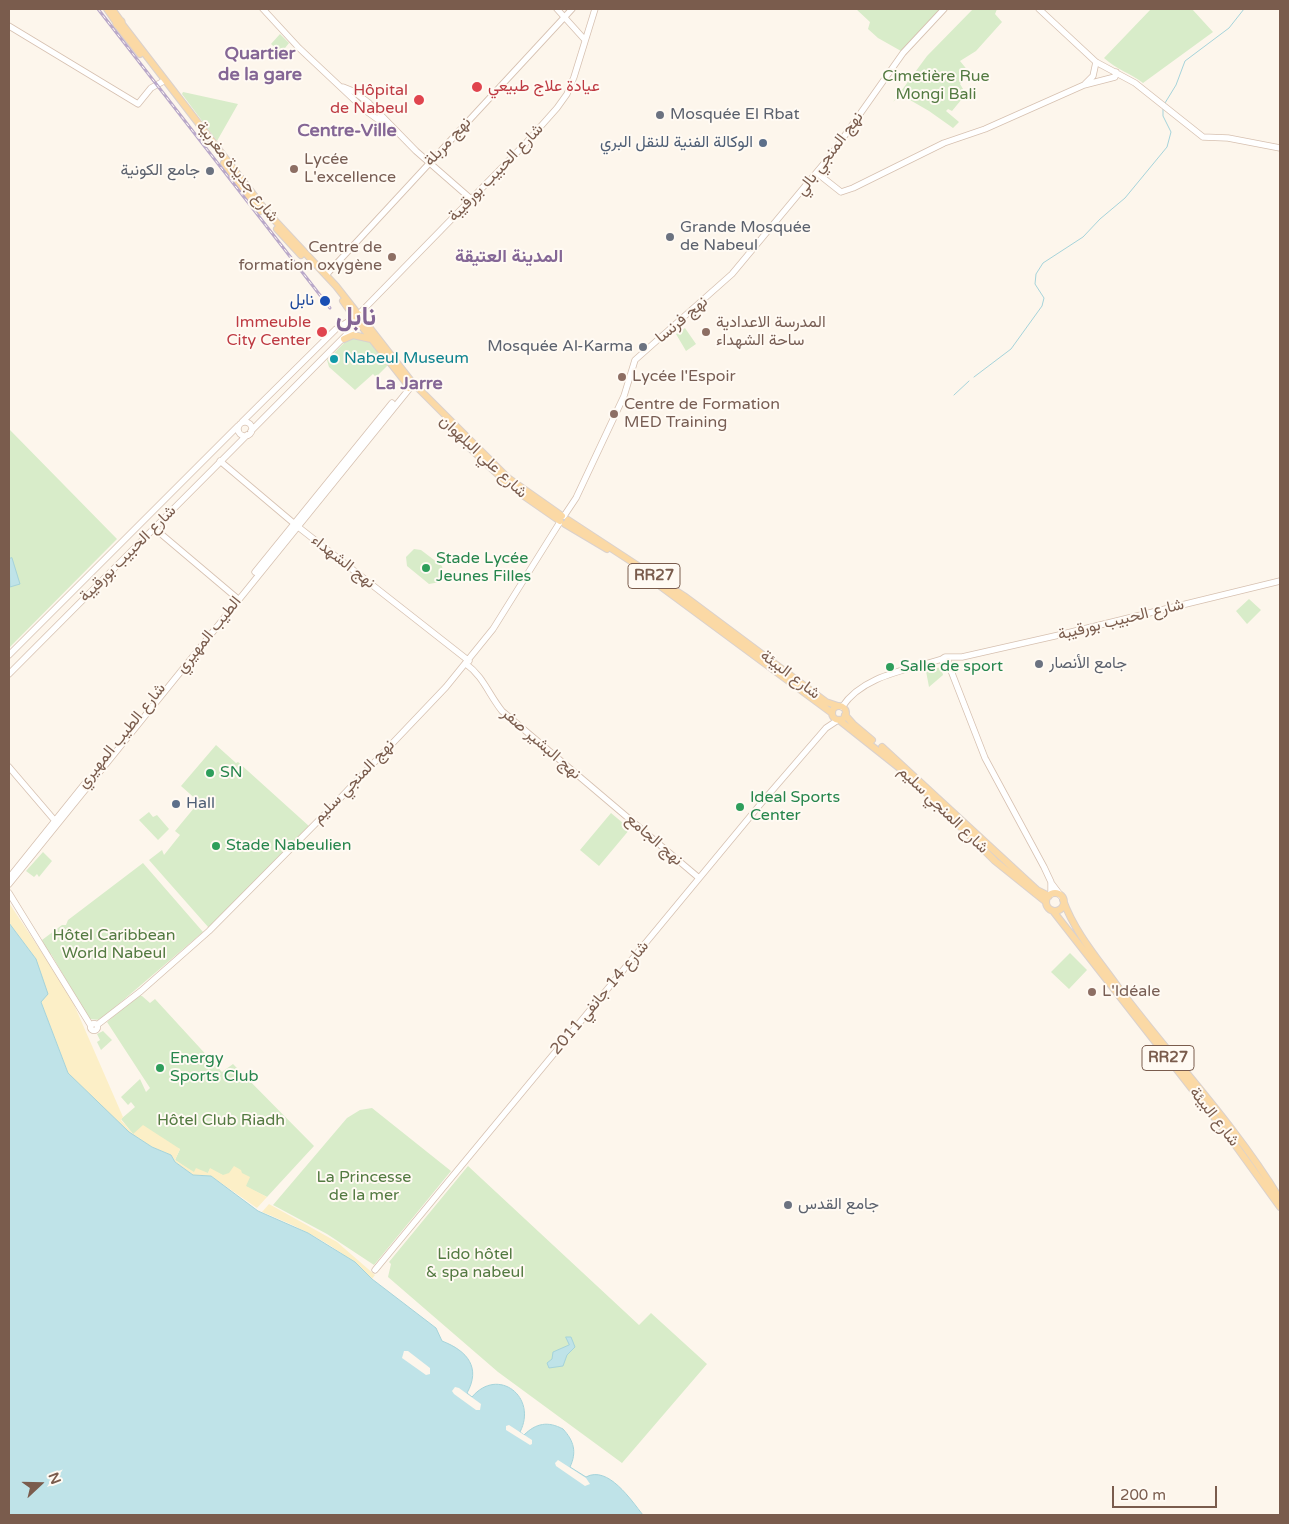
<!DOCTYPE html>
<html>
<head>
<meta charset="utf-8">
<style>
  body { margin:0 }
  #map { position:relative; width:1289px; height:1524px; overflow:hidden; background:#fdf6ec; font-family:"Varela Round",sans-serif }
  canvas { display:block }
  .frame { position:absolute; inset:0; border:10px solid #7a5c4d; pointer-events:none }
  .north { position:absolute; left:15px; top:1459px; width:50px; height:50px; -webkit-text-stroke:4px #fffaf3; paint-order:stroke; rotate:69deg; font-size:14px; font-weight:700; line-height:20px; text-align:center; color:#7a5c4d }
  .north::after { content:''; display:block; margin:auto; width:18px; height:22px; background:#7a5c4d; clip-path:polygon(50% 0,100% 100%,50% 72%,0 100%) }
  .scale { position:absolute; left:1112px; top:1486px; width:105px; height:22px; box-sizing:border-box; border:2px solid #7a5c4d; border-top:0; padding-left:6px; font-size:15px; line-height:18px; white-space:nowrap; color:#7a5c4d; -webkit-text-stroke:4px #fffaf3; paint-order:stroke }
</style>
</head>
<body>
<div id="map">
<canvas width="1289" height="1524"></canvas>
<div class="frame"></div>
<div class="north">N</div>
<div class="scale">200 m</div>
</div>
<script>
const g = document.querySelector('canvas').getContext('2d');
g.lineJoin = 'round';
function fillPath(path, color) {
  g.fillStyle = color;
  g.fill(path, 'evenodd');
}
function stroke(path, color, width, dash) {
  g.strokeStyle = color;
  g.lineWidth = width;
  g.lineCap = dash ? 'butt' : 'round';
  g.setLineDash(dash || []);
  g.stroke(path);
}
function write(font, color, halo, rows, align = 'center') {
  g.font = font + ' "Varela Round",Vazirmatn,sans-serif';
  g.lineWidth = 4;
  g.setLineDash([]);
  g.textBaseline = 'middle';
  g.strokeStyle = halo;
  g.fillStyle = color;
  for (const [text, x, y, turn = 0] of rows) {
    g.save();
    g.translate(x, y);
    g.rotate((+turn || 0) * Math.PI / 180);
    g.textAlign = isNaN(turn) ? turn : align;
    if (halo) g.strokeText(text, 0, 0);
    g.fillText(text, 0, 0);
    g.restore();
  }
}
fillPath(new Path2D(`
  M856,9h85l-40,42 -23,-13 -10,-9 2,-7z
  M973,9h24l-2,5 7,8 -26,29 -16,10 9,11 -9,12 6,10 -14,17 -4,-2 -2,2 13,11 -6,6 -24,-17 -19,-11 -12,-3 -5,5 34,-46z
  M1151,9h41l21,23 -70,51c-13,-10 -26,-13 -39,-25z
  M280,34l9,9 -8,10 -10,-9z
  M183,92l55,12 -21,37 -35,-47z
  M685,328l11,16 -10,7 -10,-17z
  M357,338l12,3 19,24 -12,12 -3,-3 -18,16 -26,-23 -2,-7 20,-20z
  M10,430l107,109 -108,109v-217z
  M414,549l7,1 21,16 2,10 -4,6 -11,2 -22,-18 -1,-9z
  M1249,599l12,11 -14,14 -11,-13z
  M941,667l2,8 -14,12 -3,-16z
  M216,745l20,18 2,-1 72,65 -101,101 -60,-68 13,-10 2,5 16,-20 -5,-4 24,-29 -18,-16z
  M149,812l4,5 4,-2 12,14 -11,11 -19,-20z
  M611,813l19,16 -31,37 -19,-16z
  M43,852l9,9 -13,16 -2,-3 -3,3 -8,-6z
  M143,863l60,69 -103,88 -11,-1 -38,-65 -3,1 -6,-15 20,-15h4l2,-5z
  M1070,953l17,17 -18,19 -18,-17z
  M138,995l4,1 8,7 5,-4 67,73 11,-8 81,82 -47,51 -57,-28 -2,4h-14l-19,-13 5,-11 -47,-15 -12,-15 14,-12 -4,-5 -3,3 -7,-8 19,-18 6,13 4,-4 -43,-66z
  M103,1031l9,9 -11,10 -4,-8 3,-2 -3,-6z
  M372,1108l79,63 -77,94 -47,-31 -54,-29 74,-87 13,-8z
  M468,1166l171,159 12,-12 56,51 -85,99 -124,-91 -110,-95 3,-13 -2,-2z`), '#d8ecc9');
fillPath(new Path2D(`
  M9,903l60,90 54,124 -2,3 12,14 10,-9 37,24 -5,11 19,12 2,-4 12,5 2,-5 13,7 6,-2 5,-7 7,4 1,3 8,4 -4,9 21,11 -10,11 -46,-32 -18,-1 -18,-13 -4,-7 -19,-8 -23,-14 -61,-60 -27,-71 -5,-43 -27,-36z
  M269,1204l68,38 38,33 -3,4c-30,-31 -70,-51 -110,-67z`), '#fcefc7');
const water = new Path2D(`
  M12,558l8,26 -10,3 -1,-28z
  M9,923l27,36 12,35 -7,8 27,71 61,59 23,15 19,8 4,7 18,13 18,1 47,35 50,22 47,29 17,17 64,49 6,13c26,10 39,27 25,52l5,4c26,-31 66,0 48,35l4,3c12,-12 24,-14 39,-6 11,12 14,23 7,38l16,10c22,-12 45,23 57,38h-634z
  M566,1337h5l4,10 -8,8 -4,11 -14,2 -2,-5 5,-4 1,-7 16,-7z`);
fillPath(water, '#bfe3e8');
stroke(water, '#a5d3da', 1);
fillPath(new Path2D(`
  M404,1351h4l22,17v6l-4,1 -24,-17z
  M455,1387l4,1 22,16 -1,6h-4l-22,-16 -2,-3z
  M509,1425l23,15v4l-2,1 -24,-15v-4z
  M558,1460l28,18 4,6 -5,2 -29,-20 -1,-3z`), '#fdf6ec');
stroke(new Path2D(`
  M1165,103l11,-18 9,-24 44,-33 15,-19
  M974,377l37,-28 31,-43 2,-8 -9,-14 1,-10 7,-11 40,-26 17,-18 25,-21 42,-51 4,-15 -8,-16v-7
  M954,395l15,-14`), '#a5d3da', 1);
const secondary = new Path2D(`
  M263,9l36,39 66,62
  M557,9l28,31
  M1039,9l57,53 39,21 68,54 25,1 52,10
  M9,26l129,78 13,-16 11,-6
  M1085,84l8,-8 3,-14
  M343,87l10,4 16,12
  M372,106l44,45 55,48
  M366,111l21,15
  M817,173l24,19 12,-4 91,-45 41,-14 99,-44 31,-8 1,-5
  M326,275l246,-266
  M359,314l166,-170 32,-36 10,-14 7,-17 21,-68
  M242,422l94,-93 15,-9
  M238 429a7 7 0 1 1 14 0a7 7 0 1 1-14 0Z
  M251,431l106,-107
  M220,461l77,65 172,135
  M564,516l12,-18 48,-102 11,-36 97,-86 99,-119 72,-102 41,-44
  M154,528l84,71
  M255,572l137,-169
  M9,655l229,-229
  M948,658v5h-5l-1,-4 3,-2h17l97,-22 221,-54
  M948,663l37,95 59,109 7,15v12
  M466,664c17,12 23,31 36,47l197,167
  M9,674l238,-239
  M842,707c21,-32 66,-37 100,-48
  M9,767l47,55
  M9,878l77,-96
  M9,884l401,-496
  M1052,884l9,12
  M9,893l82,133
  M90.5 1027a3.5 3.5 0 1 1 7 0a3.5 3.5 0 1 1-7 0Z
  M97,1025l44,-34 68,-60 118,-119 119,-125 47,-58 67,-107
  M375,1270l388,-469 63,-73 12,-8`);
const primary = new Path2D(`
  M107,9l9,13
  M112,9l8,11
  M116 23a3 3 0 1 1 6 0a3 3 0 1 1-6 0Z
  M122,24l144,187 70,75 22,28
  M118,26l22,28
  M224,163l36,48
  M277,229l24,26
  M343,301l10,14
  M352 319a5 5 0 1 1 10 0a5 5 0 1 1-10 0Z
  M362,318l49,63
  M359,323l48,61
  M344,339l9,-4 18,4
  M413,385l-4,3 -2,-4 5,-2 96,96 54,38
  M468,446l38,36
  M524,496l36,25
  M568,520l116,76 142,106 12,4
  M565,524l42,25
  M640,571l192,142
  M832 713a7 7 0 1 1 14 0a7 7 0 1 1-14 0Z
  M845,715l8,9 19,16
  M839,720l68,54 88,87 51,41
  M882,747l155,143 12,6
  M1046 902a9 9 0 1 1 18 0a9 9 0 1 1-18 0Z
  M1063,900c12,33 35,59 55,87 53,71 116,136 162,212
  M1053,911l175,224 52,72`);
stroke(secondary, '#d6c0b0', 7);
stroke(primary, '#dad1cd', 8);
stroke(secondary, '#fff', 5.5);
stroke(primary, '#fbd9a5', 6);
const rail = new Path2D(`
  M98,9l232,299`);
stroke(rail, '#b9a8c9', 3);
stroke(rail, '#fffaf3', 1, [4]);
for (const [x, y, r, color] of [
  [477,87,6,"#e0444e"],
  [419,100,6,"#e0444e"],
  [660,115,5,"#6b7280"],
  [763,143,5,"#5c6f8a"],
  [294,169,5,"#8d6e63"],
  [210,171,5,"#6b7280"],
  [670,237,5,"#6b7280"],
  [392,257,5,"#8d6e63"],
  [325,301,6,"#1a4fb4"],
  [322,332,6,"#e0444e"],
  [706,332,5,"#8d6e63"],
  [643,347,5,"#6b7280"],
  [334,359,5,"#0f9aa8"],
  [622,377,5,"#8d6e63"],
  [614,414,5,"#8d6e63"],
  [426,568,5,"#2e9e5b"],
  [1039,664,5,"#6b7280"],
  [890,667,5,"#2e9e5b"],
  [210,773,5,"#2e9e5b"],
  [176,804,5,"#5c6f8a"],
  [740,807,5,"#2e9e5b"],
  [216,846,5,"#2e9e5b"],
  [1092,992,5,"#8d6e63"],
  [160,1068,5,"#2e9e5b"],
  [788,1205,5,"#6b7280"]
]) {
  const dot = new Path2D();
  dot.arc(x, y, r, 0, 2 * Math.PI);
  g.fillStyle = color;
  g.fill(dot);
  stroke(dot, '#fffaf3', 2);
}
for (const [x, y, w] of [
  [654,576,52],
  [1168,1058,52]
]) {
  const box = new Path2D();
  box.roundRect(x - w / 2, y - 12.5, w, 25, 4);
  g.fillStyle = '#fffaf3';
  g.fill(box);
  stroke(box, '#7a5c4d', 1);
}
write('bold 15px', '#7a5c4d', null, [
  ["RR27",654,576],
  ["RR27",1168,1058]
]);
write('16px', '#537a41', '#fffaf3', [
  ["Cimetière Rue",936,77],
  ["Mongi Bali",936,95],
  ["Hôtel Caribbean",114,936],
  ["World Nabeul",114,954],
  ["Hôtel Club Riadh",221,1121],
  ["La Princesse",364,1178],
  ["de la mer",364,1196],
  ["Lido hôtel",475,1255],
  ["& spa nabeul",475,1273]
]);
write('16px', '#be3a42', '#fffaf3', [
  ["عيادة علاج طبيعي",488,87,"left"],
  ["Hôpital",408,91],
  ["de Nabeul",408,109],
  ["Immeuble",311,323],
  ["City Center",311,341]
], 'right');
write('16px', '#5b616d', '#fffaf3', [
  ["Mosquée El Rbat",670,115],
  ["جامع الكونية",200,171,"right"],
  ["Grande Mosquée",680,228],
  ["de Nabeul",680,246],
  ["Mosquée Al-Karma",633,347,"right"],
  ["جامع الأنصار",1049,664],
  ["جامع القدس",798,1205]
], 'left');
write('16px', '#7a5c4d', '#fffaf3', [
  ["نهج مربلة",448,142,-47],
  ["نهج المنجي بالي",830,154,-53],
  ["شارع جديدة مغربية",237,172,52],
  ["شارع الحبيب بورقيبة",496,173,-46],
  ["نهج فرنسا",682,320,-40],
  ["شارع علي البلهوان",483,457,43],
  ["شارع الحبيب بورقيبة",128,554,-45],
  ["نهج الشهداء",343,562,38],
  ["شارع الحبيب بورقيبة",1121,620,-14],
  ["الطيب المهيري",209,635,-51],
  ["شارع البيئة",790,675,37],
  ["شارع الطيب المهيري",122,736,-51],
  ["نهج البشير صفر",541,744,41],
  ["نهج المنجي سليم",354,782,-46],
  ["شارع المنجي سليم",943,810,44],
  ["نهج الجامع",654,840,41],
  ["شارع 14 جانفي 2011",600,998,-50],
  ["شارع البيئة",1214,1117,52]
]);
write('16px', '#4e5e75', '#fffaf3', [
  ["الوكالة الفنية للنقل البري",753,143],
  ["Hall",186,804,"left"]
], 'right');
write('16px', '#785e54', '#fffaf3', [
  ["Lycée",304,160],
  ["L'excellence",304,178],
  ["Centre de",382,248,"right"],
  ["formation oxygène",382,266,"right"],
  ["المدرسة الاعدادية",716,323],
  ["ساحة الشهداء",716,341],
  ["Lycée l'Espoir",632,377],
  ["Centre de Formation",624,405],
  ["MED Training",624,423],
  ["L'Idéale",1102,992]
], 'left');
write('16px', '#164399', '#fffaf3', [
  ["نابل",314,301]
], 'right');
write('16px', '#0d838f', '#fffaf3', [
  ["Nabeul Museum",344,359]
], 'left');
write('16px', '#27864d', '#fffaf3', [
  ["Stade Lycée",436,559],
  ["Jeunes Filles",436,577],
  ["Salle de sport",900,667],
  ["SN",220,773],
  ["Ideal Sports",750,798],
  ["Center",750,816],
  ["Stade Nabeulien",226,846],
  ["Energy",170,1059],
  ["Sports Club",170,1077]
], 'left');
write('bold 18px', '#846695', '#fffaf3', [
  ["Quartier",260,54],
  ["de la gare",260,75],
  ["Centre-Ville",347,131],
  ["المدينة العتيقة",509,257],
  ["La Jarre",409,384]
]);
write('bold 26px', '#846695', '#fffaf3', [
  ["نابل",356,318]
]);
</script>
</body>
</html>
